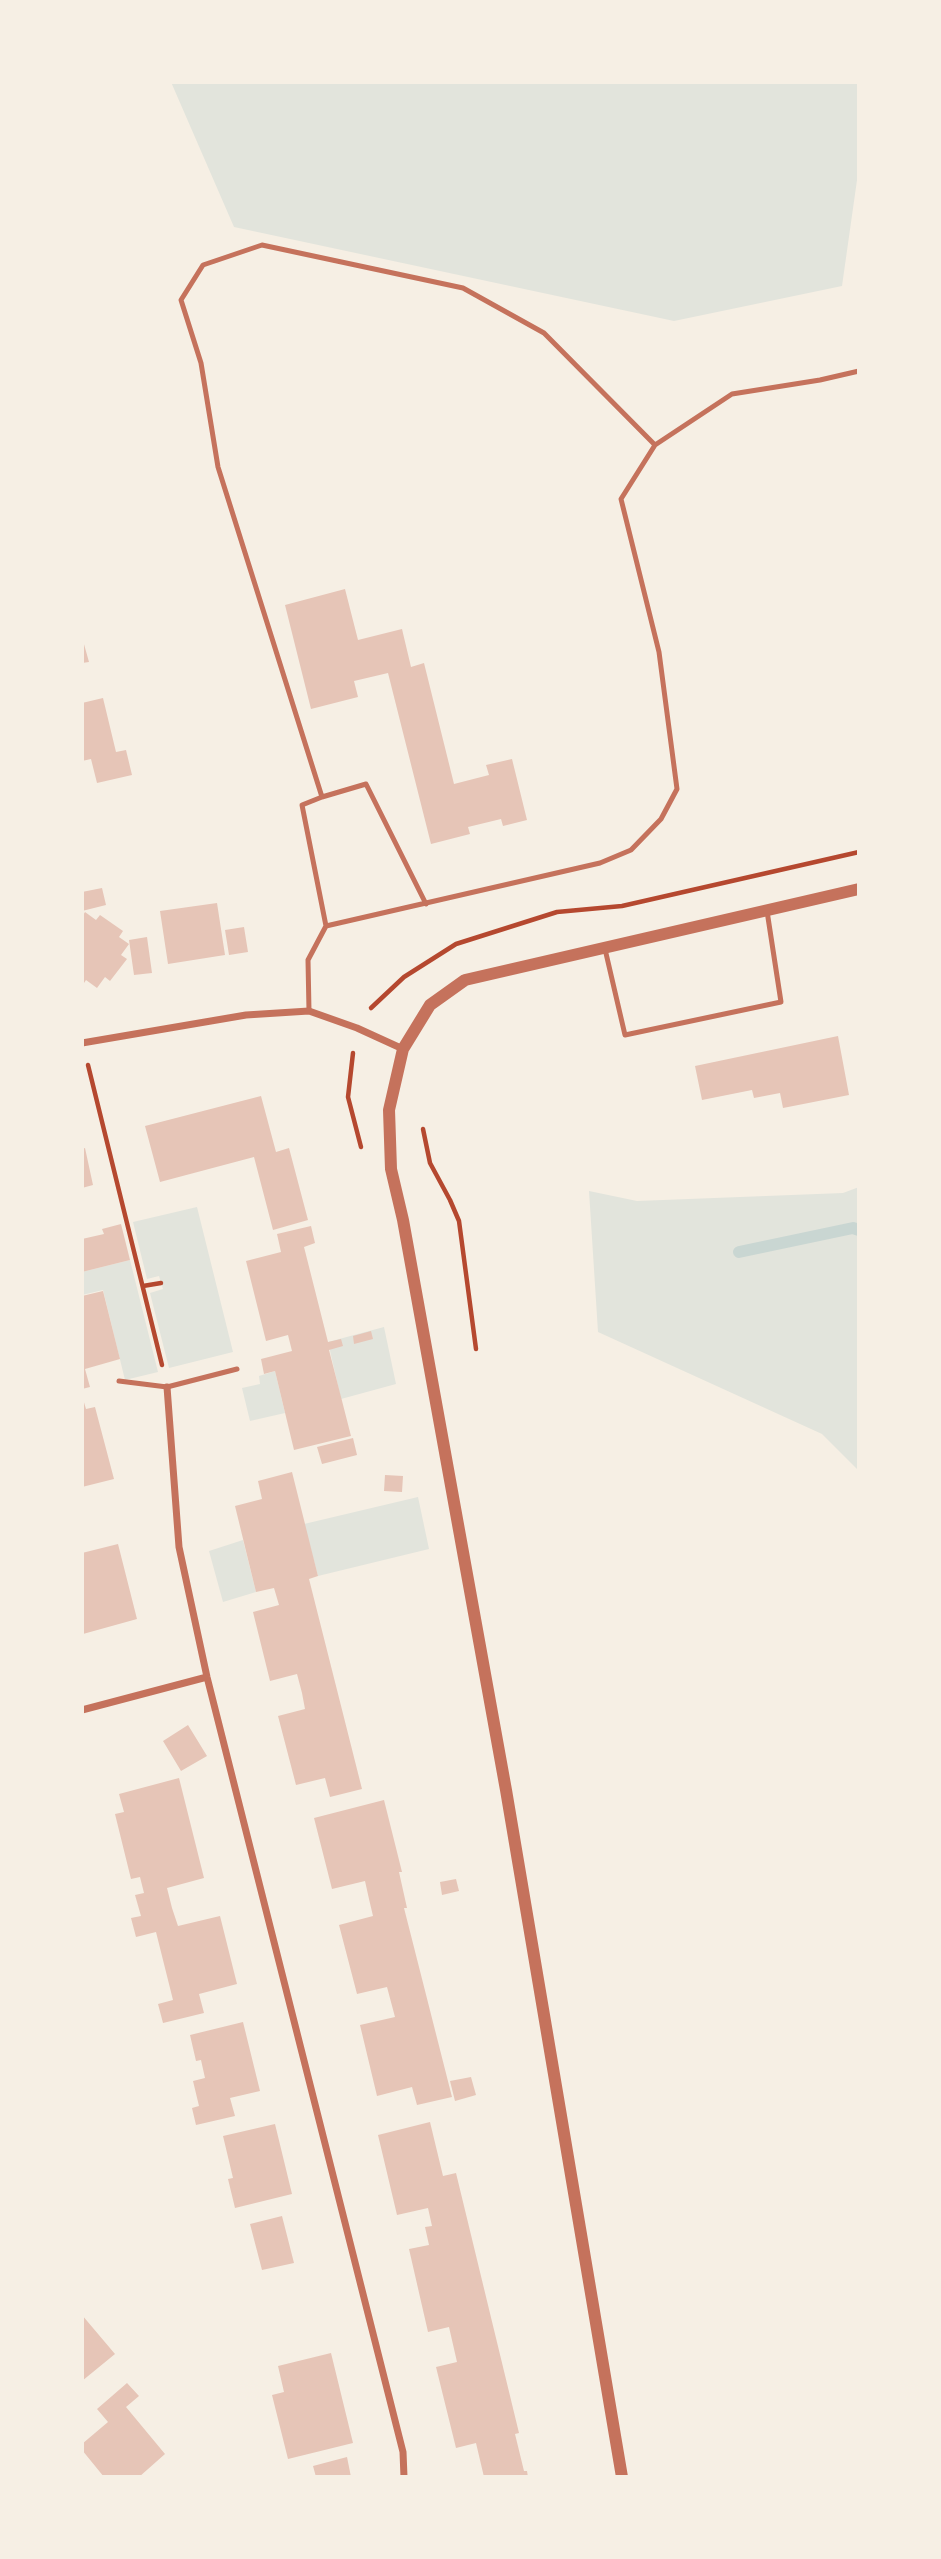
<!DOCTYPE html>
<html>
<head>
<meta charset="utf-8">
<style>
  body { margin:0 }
  #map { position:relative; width:941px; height:2559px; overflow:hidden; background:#f6efe4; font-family:Barlow,sans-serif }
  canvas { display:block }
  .frame { position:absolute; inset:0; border:84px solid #f6efe4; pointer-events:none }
</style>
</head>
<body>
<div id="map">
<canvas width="941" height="2559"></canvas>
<div class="frame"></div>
</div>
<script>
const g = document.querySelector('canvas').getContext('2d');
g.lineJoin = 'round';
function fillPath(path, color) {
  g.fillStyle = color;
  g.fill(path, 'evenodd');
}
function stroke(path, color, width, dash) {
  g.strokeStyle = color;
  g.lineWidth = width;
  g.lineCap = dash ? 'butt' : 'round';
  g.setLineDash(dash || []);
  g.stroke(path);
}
fillPath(new Path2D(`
  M171,82h688v84l-17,120 -168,35 -440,-94z
  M859,1187v284l-37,-37 -224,-102 -9,-141 48,10 206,-8z
  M197,1207l36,145 -64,16 -19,-75 13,-4 -4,-13 -12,3 -14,-57z
  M130,1260l28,112 -33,8 -22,-90 -21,5v-23z
  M384,1327l12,57 -55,15 -13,-57z
  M275,1371l10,42 -35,8 -8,-33 18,-4 -1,-8z
  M418,1497l11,52 -111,27 -14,-52z
  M243,1540l13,52 -33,10 -14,-51z`), '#e2e4dc');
stroke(new Path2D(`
  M739,1252l114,-24 6,2`), '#c9d6d2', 12);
fillPath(new Path2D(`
  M345,589l13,51 44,-11 9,38 13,-4 30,121 35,-9 -3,-10 26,-6 15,61 -24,6 -2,-7 -33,8 2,7 -39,10 -43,-171 -34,8 4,16 -47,12 -26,-104z
  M82,637l7,25 -7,1z
  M103,698l13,54 10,-2 6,25 -35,8 -6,-24 -9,2v-58z
  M102,888l4,17 -24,6v-19z
  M217,903l8,52 -57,9 -8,-53z
  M85,912l11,8 4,-5 23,16 -4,6 10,7 -8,11 6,4 -17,22 -5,-4 -8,11 -11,-8 -4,6v-69z
  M244,927l4,25 -19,3 -4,-25z
  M147,937l5,36 -18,2 -5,-35z
  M838,1036l11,59 -66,13 -3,-15 -26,5 -2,-8 -50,10 -7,-34z
  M261,1096l15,56 13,-4 19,72 -35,10 -19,-73 -94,25 -15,-56z
  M85,1148l8,37 -11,3v-39z
  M121,1224l9,36 -48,12v-33l22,-5 -2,-5z
  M311,1226l4,17 -11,4 24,95 13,-3 2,7 -14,4 22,86 -57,14 -19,-79 -11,3 -3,-15 31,-8 -4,-16 -22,6 -20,-80 35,-9 -4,-18z
  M103,1291l17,68 -35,10 5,18 -8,2v-93z
  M371,1331l2,8 -19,5 -1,-8z
  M83,1399l3,10 9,-2 19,72 -32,8z
  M353,1438l4,17 -35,9 -5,-17z
  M292,1472l26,104 -9,3 53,210 -32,8 -5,-19 -29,7 -18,-69 27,-7 -3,-16 -5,-19 -27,7 -17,-69 26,-7 -5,-17 -18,4 -21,-86 27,-7 -4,-18z
  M385,1475l18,1 -1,16 -18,-1z
  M118,1544l19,75 -54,15 -1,-81z
  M188,1725l19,31 -26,15 -18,-30z
  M179,1778l25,100 -37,10 5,20 6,18 42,-10 17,68 -38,10 5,19 -41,10 -5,-19 15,-4 -17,-68 -20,5 -5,-19 10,-2 -6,-21 9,-2 -4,-16 -9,2 -16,-65 9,-2 -5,-18z
  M384,1800l18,72h-3l8,36h-3l48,189 -35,8 -5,-18 -35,9 -17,-71 35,-8 -8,-30 -30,7 -18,-69 34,-9 -4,-17 -4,-18 -33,8 -18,-71z
  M456,1879l3,12 -17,4 -2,-13z
  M243,2022l17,69 -30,7 5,18 -39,9 -4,-17 7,-2 -6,-25 12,-3 -4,-18 -5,1 -6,-26z
  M471,2077l5,18 -21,6 -5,-20z
  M430,2122l13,54 13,-3 63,260 -4,1 9,37h3l1,6h-44l-8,-34 -20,5 -20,-81 21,-5 -8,-35 -21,5 -19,-83 20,-4 -4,-18 7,-1 -4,-18 -31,7 -19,-80z
  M275,2124l17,70 -57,14 -7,-29 5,-1 -10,-42z
  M282,2216l12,47 -32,7 -12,-46z
  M82,2315l33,39 -33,27z
  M331,2353l22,90 -65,16 -16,-64 12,-3 -6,-26z
  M127,2383l12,13 -13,11 39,47 -26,23h-35l-22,-27v-6l26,-22 -11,-13z
  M347,2457l4,20h-35l-3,-11z`), '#e6c5b7');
stroke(new Path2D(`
  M371,1008l33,-31 52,-33 101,-32 65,-6 237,-54
  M353,1053l-5,44 13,50
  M88,1065l74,300
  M423,1129l7,34 20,37 9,21 17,128
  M143,1286l18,-3`), '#b5482f', 4.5);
stroke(new Path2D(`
  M322,797l44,-13 60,120
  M326,926l274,-63 31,-13 30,-31 16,-30 -18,-137 -38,-153 34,-54 77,-51 88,-14 39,-9
  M605,949l20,86 156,-33 -14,-91
  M309,1011l-1,-51 18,-34 -24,-121 20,-8 -104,-330 -17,-104 -20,-63 22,-35 59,-20 201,43 81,45 111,112
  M119,1381l48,6 70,-18`), '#c5725c', 5);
stroke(new Path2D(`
  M82,1043l164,-28 63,-4 48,17 46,21
  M167,1387l12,160 28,130 196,775 1,25
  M82,1710l125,-33`), '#c5725c', 7);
stroke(new Path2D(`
  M622,2477l-116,-687 -103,-570 -12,-51 -2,-59 14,-61 27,-44 35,-25 394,-91`), '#c5725c', 12);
</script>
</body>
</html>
